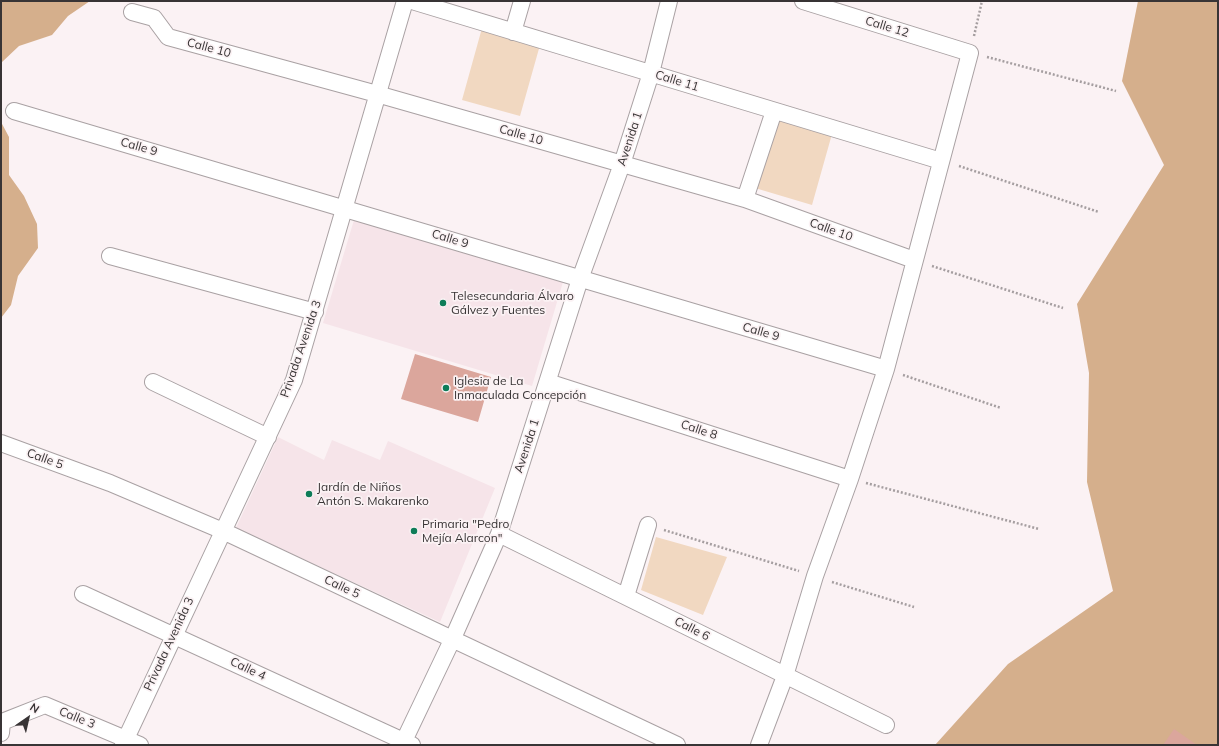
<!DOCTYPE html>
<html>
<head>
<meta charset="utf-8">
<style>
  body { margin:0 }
  #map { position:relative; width:1219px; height:746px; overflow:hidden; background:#fbf2f4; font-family:Mulish,sans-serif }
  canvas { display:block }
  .frame { position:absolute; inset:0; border:2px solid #383435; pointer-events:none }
  .north { position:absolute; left:8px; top:698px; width:40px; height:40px; -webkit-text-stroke:3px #fbf2f4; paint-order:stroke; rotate:34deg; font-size:11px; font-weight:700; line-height:16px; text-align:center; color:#383435 }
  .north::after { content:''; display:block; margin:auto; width:14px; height:18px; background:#383435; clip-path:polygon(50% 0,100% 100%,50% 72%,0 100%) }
</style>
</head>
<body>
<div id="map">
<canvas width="1219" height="746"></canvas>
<div class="frame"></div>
<div class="north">N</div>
</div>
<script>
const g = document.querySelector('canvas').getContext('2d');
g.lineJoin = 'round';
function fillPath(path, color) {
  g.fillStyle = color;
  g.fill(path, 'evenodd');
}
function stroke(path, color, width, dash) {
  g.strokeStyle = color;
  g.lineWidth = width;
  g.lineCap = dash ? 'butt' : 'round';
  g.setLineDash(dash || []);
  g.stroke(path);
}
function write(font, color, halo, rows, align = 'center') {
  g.font = font + ' Mulish,sans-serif';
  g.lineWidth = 3.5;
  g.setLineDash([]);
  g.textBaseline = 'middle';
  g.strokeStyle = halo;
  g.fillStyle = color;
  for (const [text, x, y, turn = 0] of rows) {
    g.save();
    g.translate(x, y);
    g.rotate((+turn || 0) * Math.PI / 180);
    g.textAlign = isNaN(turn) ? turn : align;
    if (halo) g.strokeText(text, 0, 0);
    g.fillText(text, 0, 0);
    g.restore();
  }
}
fillPath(new Path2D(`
  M354,220l209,62 -31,104 -209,-63z
  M278,437l46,23 8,-20 48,20 8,-19 107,47 -55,134 -204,-94z`), '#f6e4e9');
fillPath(new Path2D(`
  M482,28l58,17 -20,71 -58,-16z
  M775,118l57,16 -20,71 -57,-17z
  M656,537l71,20 -24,58 -62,-25z`), '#f1d8c1');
fillPath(new Path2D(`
  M1,1h89l-22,15 -16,19 -33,11 -18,17z
  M1138,1h80v744h-283l73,-81 105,-73 -26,-109 2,-109 -12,-69 87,-139 -42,-84z
  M1,122l8,15v38l15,21 13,28 1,24 -20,28 -7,29 -10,13z`), '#d5af8c');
fillPath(new Path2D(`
  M415,354l76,23 -13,45 -77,-23z
  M1174,729l23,16h-34z`), '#dba69c');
const minor = new Path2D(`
  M412,1l529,160
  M132,12l22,6 14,19 209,57 368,105 169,61
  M513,32l9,-31
  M14,111c291,84 581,172 872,258
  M745,199l29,-88
  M110,256l205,56
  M153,382l115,55
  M548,382l302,97
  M1,443l109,40 113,48 454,214
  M499,534l387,191
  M83,594l329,151
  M626,596l22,-71
  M1,733l1,-11 43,-17 95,40
  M123,745l171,-365 111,-379
  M402,745l51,-107 46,-104 81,-255 42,-115 29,-91 18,-72
  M759,745l26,-69 30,-100 35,-97 36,-110 84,-316 -167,-52`);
stroke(minor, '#a9a1a3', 18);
stroke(new Path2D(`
  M974,36l8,-35
  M987,57l129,34
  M959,166l140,46
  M932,266l131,42
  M903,375l98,33
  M866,483l173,46
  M664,530l135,41
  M832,582l82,25`), '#a59ea0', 2.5, [2, 2]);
stroke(minor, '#fff', 16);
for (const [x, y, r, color] of [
  [443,303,4,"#0e7c58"],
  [446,388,4,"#0e7c58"],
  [309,494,4,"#0e7c58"],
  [414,531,4,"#0e7c58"]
]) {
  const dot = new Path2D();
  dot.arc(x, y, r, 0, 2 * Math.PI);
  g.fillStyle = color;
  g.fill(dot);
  stroke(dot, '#fbf2f4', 1.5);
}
write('12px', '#383435', '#fbf2f4', [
  ["Calle 12",887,27,17],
  ["Calle 10",209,48,15],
  ["Calle 11",677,81,17],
  ["Calle 10",521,135,16],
  ["Avenida 1",630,139,-72],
  ["Calle 9",139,147,16],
  ["Calle 10",831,230,20],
  ["Calle 9",450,239,17],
  ["Calle 9",761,332,16],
  ["Privada Avenida 3",301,349,-71],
  ["Calle 8",699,430,18],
  ["Avenida 1",527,446,-72],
  ["Calle 5",45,459,20],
  ["Calle 5",342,587,25],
  ["Calle 6",692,629,27],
  ["Privada Avenida 3",169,644,-65],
  ["Calle 4",248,669,25],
  ["Calle 3",77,718,22]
]);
write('12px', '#383435', '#fbf2f4', [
  ["Telesecundaria Álvaro",451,296],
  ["Gálvez y Fuentes",451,310],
  ["Iglesia de La",454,381],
  ["Inmaculada Concepción",454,395],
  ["Jardín de Niños",317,487],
  ["Antón S. Makarenko",317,501],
  ["Primaria \"Pedro",422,524],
  ["Mejía Alarcon\"",422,538]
], 'left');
</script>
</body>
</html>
